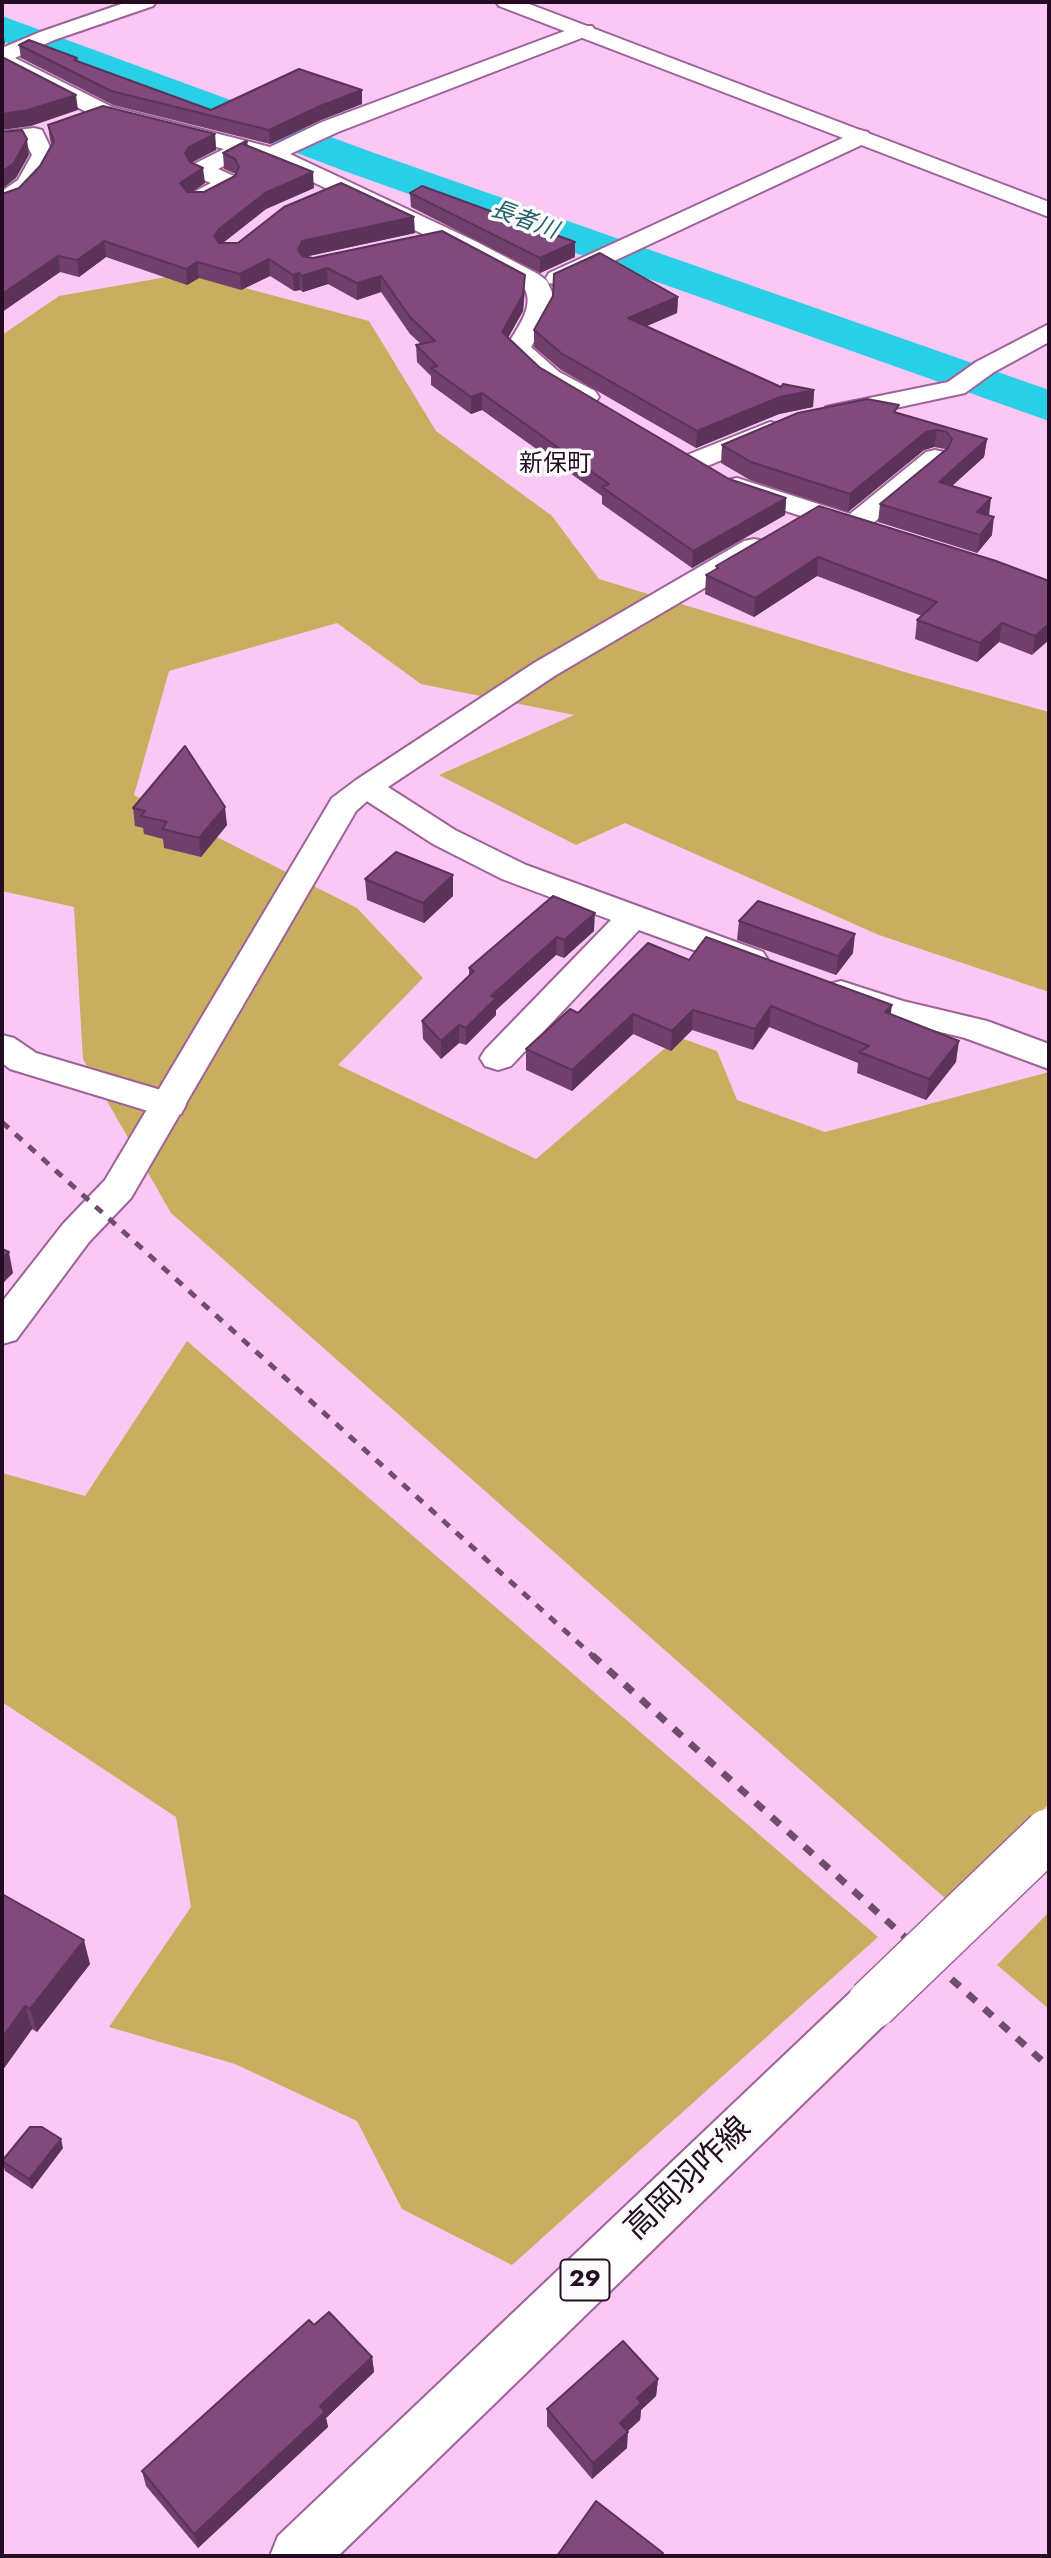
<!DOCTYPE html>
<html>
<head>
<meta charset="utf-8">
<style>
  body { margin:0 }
  #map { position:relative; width:1051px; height:2558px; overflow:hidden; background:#fbc7f4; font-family:Jost,sans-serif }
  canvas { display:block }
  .frame { position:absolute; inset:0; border:4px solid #240d22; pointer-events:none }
</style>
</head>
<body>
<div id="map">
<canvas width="1051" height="2558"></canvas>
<div class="frame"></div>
</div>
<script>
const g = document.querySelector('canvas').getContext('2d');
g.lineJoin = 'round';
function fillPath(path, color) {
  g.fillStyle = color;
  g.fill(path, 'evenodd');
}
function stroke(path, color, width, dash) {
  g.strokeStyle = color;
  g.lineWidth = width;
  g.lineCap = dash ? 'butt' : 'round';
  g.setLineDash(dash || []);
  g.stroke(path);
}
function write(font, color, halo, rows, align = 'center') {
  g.font = font + ' Jost,"Noto Sans JP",sans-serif';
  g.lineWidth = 7;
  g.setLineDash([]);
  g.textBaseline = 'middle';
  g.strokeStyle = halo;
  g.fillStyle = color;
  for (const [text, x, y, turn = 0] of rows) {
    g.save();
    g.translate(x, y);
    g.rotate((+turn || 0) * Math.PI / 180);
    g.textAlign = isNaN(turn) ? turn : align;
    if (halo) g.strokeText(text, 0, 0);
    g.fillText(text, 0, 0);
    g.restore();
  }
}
fillPath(new Path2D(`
  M189,273l180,48 67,110 116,85 47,63 312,95 138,38v280l-170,-57 -254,-112 -49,22 -137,-70 135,-60 -153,-31 -84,-61 -168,48 -35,124 223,113 66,70 -85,87 198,94 142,-122 39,14 20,49 88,32 224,-60v732l-103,95 -775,-686 -88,-154 -9,-152 -72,-16v-556l57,-39z
  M187,1341l691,596 -366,328 -110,-56 -45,-88 -122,-57 -126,-37 82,-120 -15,-90 -174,-115v-229l83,23z
  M1049,1912v97l-52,-44z`), '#caae5f');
fillPath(new Path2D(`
  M2,16l375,138 672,236v31l-702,-249 -345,-131z`), '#28cfe7');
const minor = new Path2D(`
  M127,2h29l-3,4 -99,34 -39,18 97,49 158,40 52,-25 256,-96h14l3,4 -3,4 -254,98 -48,22 187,88 61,32 9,7 7,16 -10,28 -13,22 28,25 36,19 4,6 -4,6c-26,6 -75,-34 -90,-55 11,-17 35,-48 15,-64l-59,-32 -197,-93 -17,-5 -29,15 16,7 4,8c-9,12 -35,25 -50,21l-4,-5 4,-5 23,-12 -19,-8 -3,-5 3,-5 32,-16 -128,-32 -94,-49v-20l38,-16z
  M860,130l8,2 3,5 -3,5 -301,141 -9,2 -9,-2 -3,-5 3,-5z
  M1049,324v18l-55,30 -29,21 -130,28 -9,-2 -4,-6 4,-6 9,-2 113,-23 28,-20z
  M770,422l9,2 4,6 -4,6 -74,31 -9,2 -9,-2 -4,-6 4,-6z
  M935,450l9,2 4,6 -4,6 -72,60 2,3 -4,6 -10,2 -133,-43 -4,-6 4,-6 10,-2 113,36 76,-62z
  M754,539l10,2 4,6 -4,6 -208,122 -168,112 67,43 71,35 237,87 5,8 -5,8 -12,3 -112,-41 -128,136 -13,4 -13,-4 -5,-8 5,-8 126,-130 -109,-41 -69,-35 -77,-50 -5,-7 5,-7 178,-117 210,-122z
  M841,981l62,20 84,20 62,23v25l-84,-31 -82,-20 -54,-18 -5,-8 5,-8z
  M2,1035l12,3 22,15 145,43 5,9 -5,9 -13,3 -158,-48 -8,-6z`);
const tertiary = new Path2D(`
  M496,2h28l525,200v15l-550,-211z
  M34,128l8,2 12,25c-12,23 -25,48 -52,54v-18l16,-11 14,-25 -6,-12 -24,3v-14z
  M367,778l11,2 5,7 -27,24 -225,387 -42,44 -73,98 -14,4v-42l61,-78 42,-44 227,-382 24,-18z`);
const primary = new Path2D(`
  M872,1982l17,6 7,16 -7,16 -551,536h-68l8,-20 577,-548z`);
stroke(minor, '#9d6297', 4);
stroke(tertiary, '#9d6297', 4);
stroke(primary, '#9d6297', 4);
fillPath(minor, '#fff');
fillPath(tertiary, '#fff');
fillPath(primary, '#fff');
stroke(new Path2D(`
  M2,1122l592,535`), '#6f4e6b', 5, [9, 9]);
stroke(new Path2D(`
  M592,1655l457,412`), '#6f4e6b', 7, [11, 11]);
const primaryBridge = new Path2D(`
  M872,2004l177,-170`);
stroke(primaryBridge, '#9d6297', 53, []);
stroke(primaryBridge, '#fff', 50);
fillPath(new Path2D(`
  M19,45l58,13 1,3 133,49 151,-6 -41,16 -51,24 -157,-39 -92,-47z
  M48,125l167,9 1,16 -25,12 14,21 -13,9h12l31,-16 1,-2 -12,-5 -1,-16 24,-11 1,4 66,42 -48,21 -43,34h15l177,-10 -110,24 220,34 -2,20 -15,27 31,29 190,112 57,19 -1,17 -93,53 -90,-64v-8l-120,-86 -11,4 -40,-29v-9l-14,-14 -1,-17 5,-1 -11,-10 -29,-42 -24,8 -29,-16 -25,8 -3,-2 -6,1 -24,-15 -29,14 -42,-12 -12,7 -81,-28 -27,20 -19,-5 -58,40v-118l17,-6 21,-22 12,-21 -2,-5z
  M410,193l165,64 -35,16 -129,-66z
  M678,297l-1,16 -30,13 134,61 33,3 -1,17 -34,7 -83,34 -135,-78 -27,-23v-17z
  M898,413l89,26 -3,18 -32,29 37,29 3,20 -15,18 -99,-31 2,-18 65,-54v-1l-11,-2 -10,3 -76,62 -98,-32 -29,-17 1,-18z
  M819,506l230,75 -17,74 -33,-13 -22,20 -62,-23 2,-19 5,-4 -105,-40 -63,41 -49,-23 1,-19 10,-6v-3z
  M133,808l94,17 -26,32 -37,-9 -1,-9 -19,-5 -1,-6 -8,-2z
  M453,875v21l-29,27 -57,-23 -2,-21z
  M553,896l41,35 -30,27 -8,-3 -60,55v5l-30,30 -7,-2 -18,16 -18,-20 -1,-18 47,-45v-8z
  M739,921l114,32 -17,22 -99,-35z
  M689,960l201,54 66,48 -30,38 -69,-27 1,-10 -89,-36 -16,23 -61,-20 -21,21 -38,-17 -61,57 -46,-21v-21l52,-36z
  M2,1894l88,70 -53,68 -5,-3 -30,42z
  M63,2148l-31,41 -27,-18 -3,-10z
  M314,2325l58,32 2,15 -48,46 2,9 -130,121 -52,-62 -4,-15z
  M658,2379l-2,17 -15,14 -1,10 -13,11v17l-35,31 -45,-53v-17z`), '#703f6c');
fillPath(new Path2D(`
  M3,29l2,15 -3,2v-16z
  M362,90v14l-41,16 -51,24 -1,-14 51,-24z
  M76,95l2,15 -47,16 -29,4v-16z
  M215,134l1,16 -25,13 -4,6 -2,-16 4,-6z
  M27,139l2,16 -13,23 -14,11v-17z
  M203,168l2,15 -23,15 -2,-15z
  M313,172l1,16 -48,21 -46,36 -6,-9 5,-7 46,-36z
  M414,217l1,16 -112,24 -5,-7 4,-9z
  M104,241l2,16 -27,20 -2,-17z
  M575,242v15l-35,16v-15z
  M58,256l2,16 -58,40v-18z
  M269,259l1,17 -29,14 -1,-16z
  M197,262l2,16 -12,7 -1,-16z
  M327,268l1,16 -25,8 -1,-16z
  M299,273l1,17 -6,1 -1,-16z
  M525,275l-2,36 -21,37v-16z
  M381,276v16l-24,8v-17z
  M678,297l-1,16 -49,21v-16z
  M814,390l-1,17 -34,7 -83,34 1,-17 83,-34z
  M482,393v17l-11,4v-17z
  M937,430l-3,17 -10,3 -76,62 2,-18 76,-62z
  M987,439l-3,18 -48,43 3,-18z
  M786,498l-1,17 -93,53 1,-17z
  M991,498l-2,18 -12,-4z
  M994,517l-2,18 -15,18 3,-18z
  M818,557l-1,19 -63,41 1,-19z
  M1002,623l-3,19 -22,20 3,-19z
  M1049,624v16l-17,15 3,-19z
  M225,807l2,18 -26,32 -2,-19z
  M453,875v21l-29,27 -1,-20z
  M595,913l-1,18 -30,27v-18z
  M855,934l-2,19 -17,22 2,-19z
  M557,937l-1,18 -60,55v5l-30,30v-17l25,-32z
  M892,1005l-3,21 -4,-14z
  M771,1006l-2,21 -16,23 2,-21z
  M693,1010l-1,20 -21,21 1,-20z
  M633,1014v20l-61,57v-21z
  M459,1025v18l-18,16v-18z
  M959,1041l-3,21 -30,38 3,-21z
  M9,1252l4,21 -11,11v-25z
  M84,1940l6,24 -53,68 -7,-23z
  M25,2006l7,23 -30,42v-33z
  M61,2139l2,9 -31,41 -3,-10z
  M372,2357l2,15 -48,46 2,9 -130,121 -4,-14 126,-128z
  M658,2379l-2,17 -15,14 -1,10 -21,19 1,-16 17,-25z
  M628,2432l-1,16 -35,31 1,-16z`), '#5b3358');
const building = new Path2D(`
  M29,40l48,18 -3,2 137,50 88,-41 63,21 -42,16 -51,24 -158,-39 -92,-46z
  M2,57l74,38 -48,15 -26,4z
  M103,106l112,28 -26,13 -4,6 5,9 13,6 -23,15 7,9h17l31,-16 4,-9 -4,-8 -12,-6 23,-12 1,1 -4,2 70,28 -48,21 -46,36 -5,7 5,7h19l46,-36 57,-24 73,34 -112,24 -4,9 4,6 11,2 129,-27 83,44 -2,20 -21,37 37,35 190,112 57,19 -93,53 -91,-64 7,-3 -127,-91 -11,4 -40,-29 6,-2 -21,-21 19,-4 -25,-24 -29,-41 -24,7 -30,-15 -25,8 -3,-3 -6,2 -24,-16 -29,15 -43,-12 -11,7 -82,-28 -27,19 -19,-4 -56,38v-100l17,-6 21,-22 14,-25 -6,-16z
  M22,130l5,9 -13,24 -12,9v-40z
  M422,186l153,56 -35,16 -130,-65z
  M600,253l78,44 -50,21 153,69 2,-3 31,6 -34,7 -83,34 -136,-78 -27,-23 19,-34 1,-22z
  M867,399l32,6 -5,7 93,27 -48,43 52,16 -14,14 17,5 -14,18 -100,-31 68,-56 4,-9 -5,-7 -10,-2 -11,2 -76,62 -99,-32 -29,-17 76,-32z
  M819,506l177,55 53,20v43l-14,12 -33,-13 -22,20 -63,-23 20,-18 -119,-45 -63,41 -49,-23 12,-7 -2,-2z
  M185,746l40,61 -26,31 -37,-9 5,-7 -26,-6 4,-5 -12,-3z
  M396,852l57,23 -30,28 -58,-24z
  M553,896l42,17 -31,27 -7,-3 -66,59 5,2 -30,30 -7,-3 -18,16 -19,-20 52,-50 -5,-3z
  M758,901l97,33 -17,22 -99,-35z
  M706,937l186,68 -7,7 74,29 -30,38 -70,-27 10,-6 -98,-40 -16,23 -62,-19 -21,21 -39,-17 -61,56 -46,-21 44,-40 8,4 70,-70 41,17z
  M2,1249l7,3 -7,7z
  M2,1894l82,46 -54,69 -5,-3 -23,32z
  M30,2127h12l19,12 -32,40 -27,-18z
  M329,2312l43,45 -52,49 5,6 -131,122 -52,-63 167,-151 5,5z
  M623,2341l35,38 -21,19 4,5 -21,20 8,9 -35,31 -46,-54z
  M596,2501l67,52 -2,3h-104z`);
fillPath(building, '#82497d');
stroke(building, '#5b3358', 2);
write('italic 23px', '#24616b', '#fbfbfb', [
  ["長者川",524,221,20]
]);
write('24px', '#240d22', '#fbfbfb', [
  ["新保町",555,465]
]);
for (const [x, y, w] of [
  [585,2280,49]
]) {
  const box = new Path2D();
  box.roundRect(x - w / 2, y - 20.5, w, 41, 5);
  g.fillStyle = '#fbfbfb';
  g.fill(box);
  stroke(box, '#240d22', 2);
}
write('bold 24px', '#240d22', null, [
  ["29",585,2280]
]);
write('32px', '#240d22', '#fbfbfb', [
  ["高岡羽咋線",689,2180,-44]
]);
</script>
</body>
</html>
